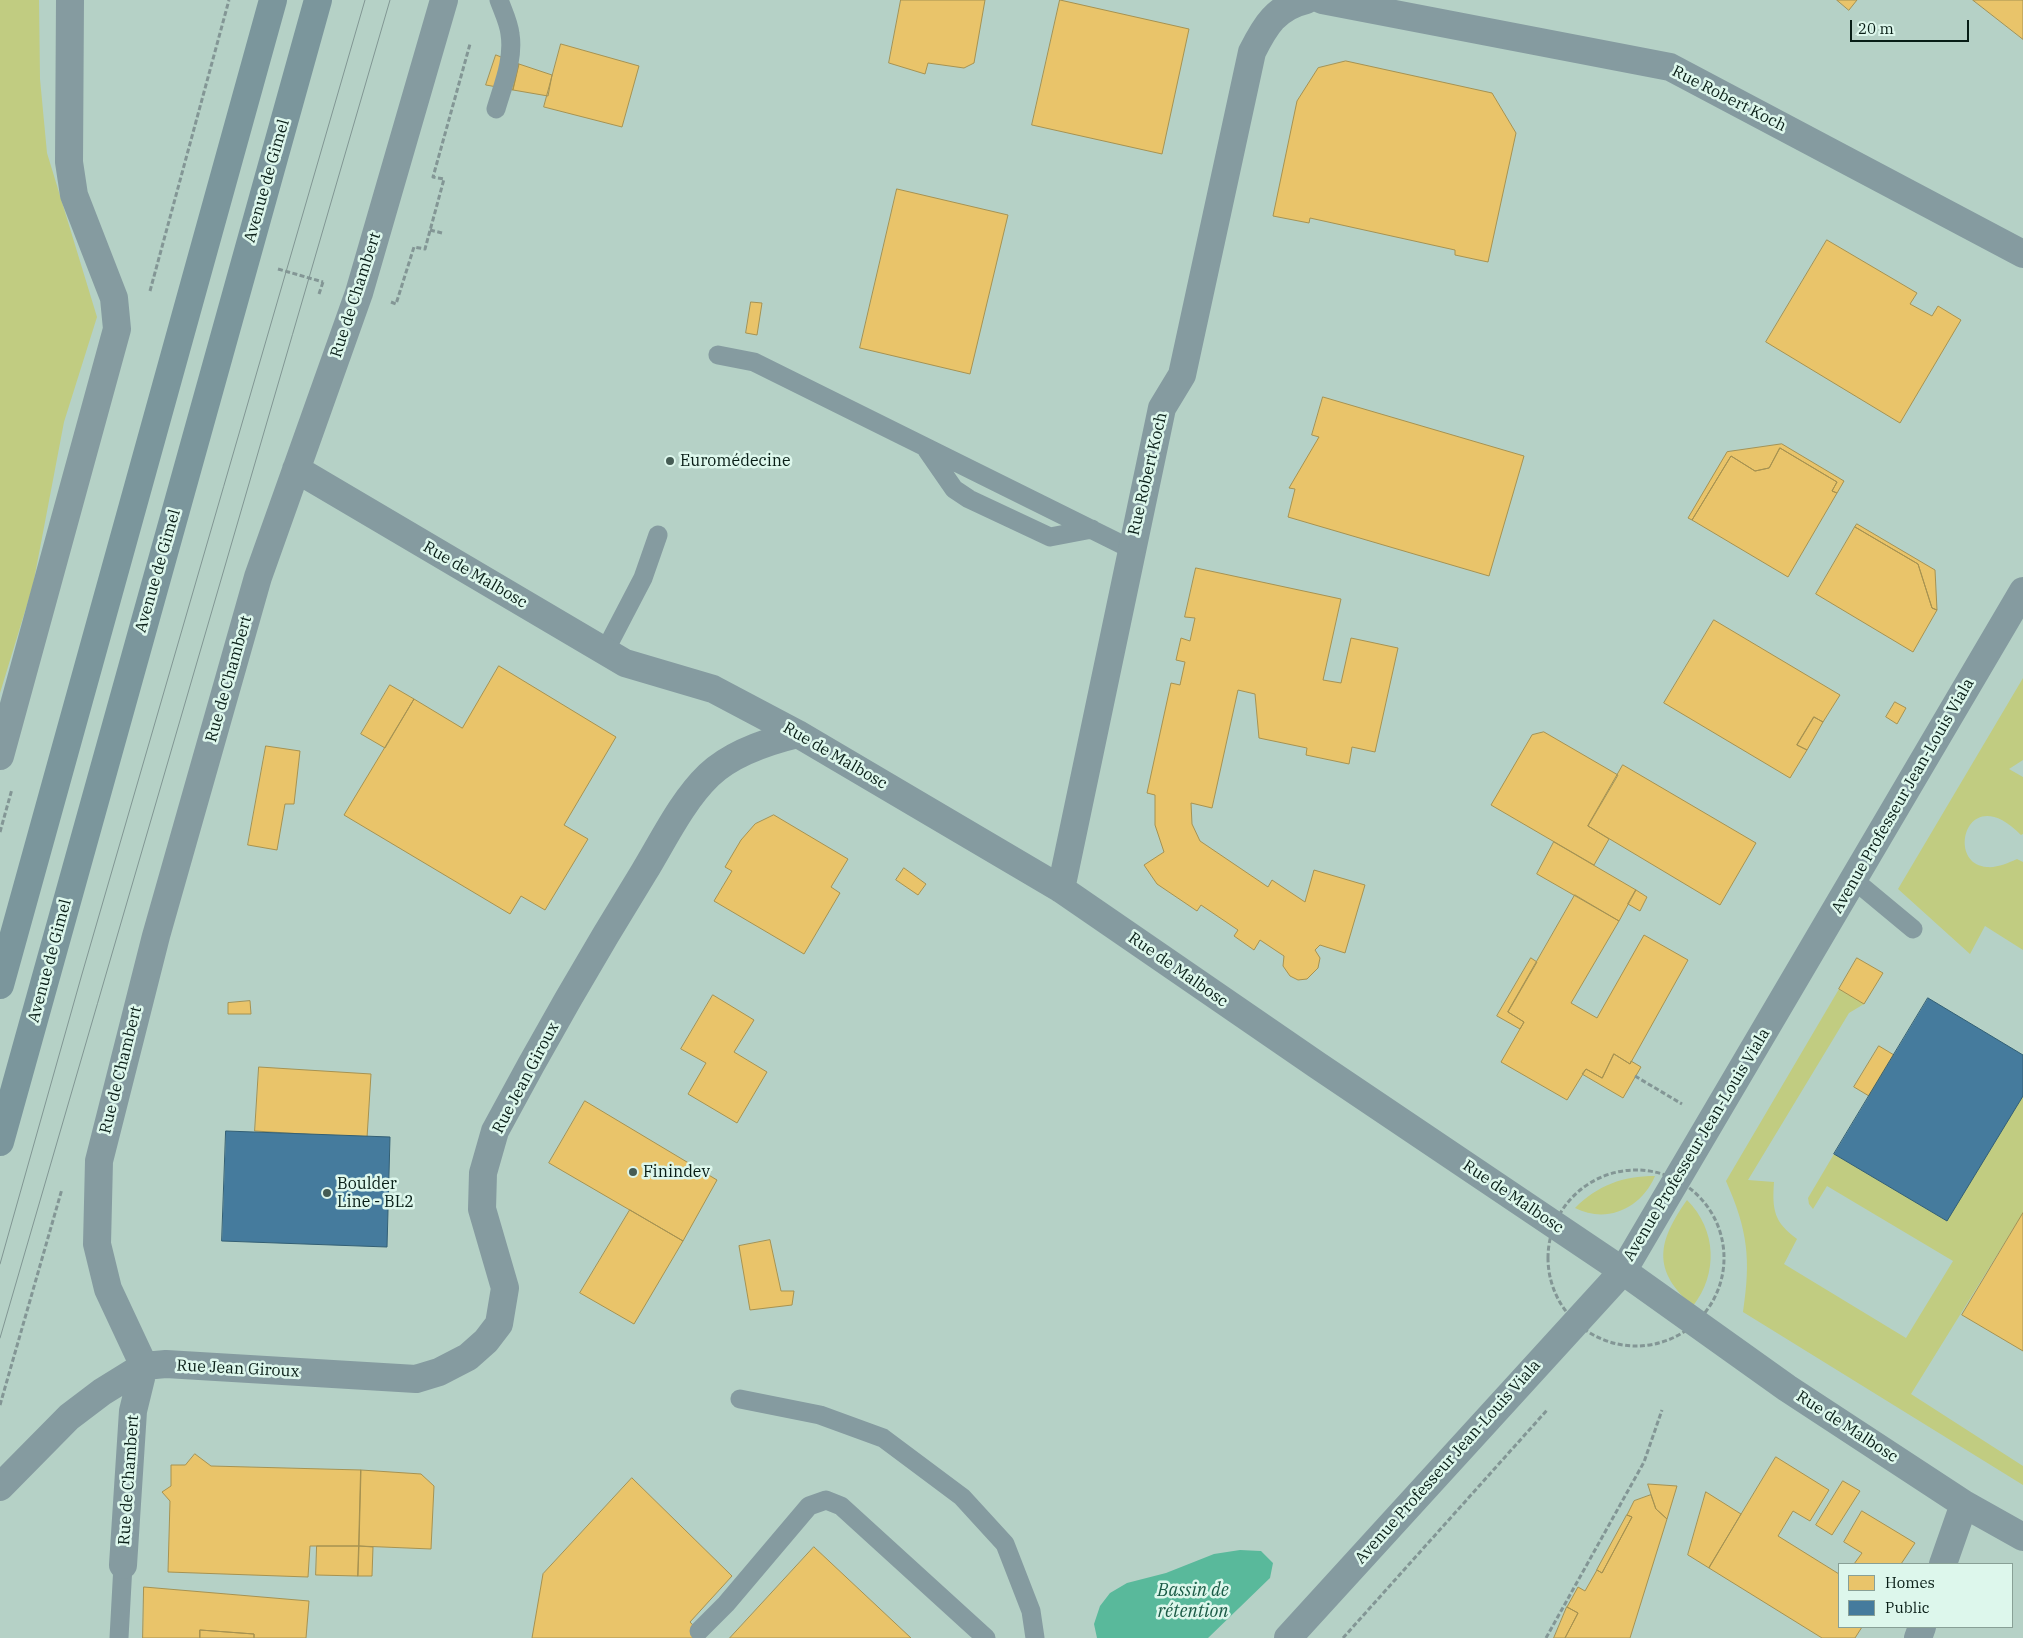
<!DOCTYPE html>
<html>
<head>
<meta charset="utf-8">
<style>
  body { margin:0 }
  #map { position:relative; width:2023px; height:1638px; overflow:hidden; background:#b5d1c6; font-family:"IBM Plex Serif",serif }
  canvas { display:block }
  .legend { position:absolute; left:1838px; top:1563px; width:175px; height:65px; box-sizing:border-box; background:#ddf7ec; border:1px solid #88a096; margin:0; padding:6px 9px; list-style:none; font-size:15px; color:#081d16 }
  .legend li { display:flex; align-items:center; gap:10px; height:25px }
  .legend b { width:25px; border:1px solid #88a096 }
  .scale { position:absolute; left:1850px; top:20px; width:119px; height:22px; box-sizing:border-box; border:2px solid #081d16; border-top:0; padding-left:6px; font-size:15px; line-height:18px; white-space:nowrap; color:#081d16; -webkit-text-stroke:4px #ddf7ec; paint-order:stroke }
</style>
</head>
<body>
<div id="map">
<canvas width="2023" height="1638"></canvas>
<ul class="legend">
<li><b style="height:14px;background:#e9c46a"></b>Homes</li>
<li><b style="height:14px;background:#457b9d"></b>Public</li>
</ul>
<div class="scale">20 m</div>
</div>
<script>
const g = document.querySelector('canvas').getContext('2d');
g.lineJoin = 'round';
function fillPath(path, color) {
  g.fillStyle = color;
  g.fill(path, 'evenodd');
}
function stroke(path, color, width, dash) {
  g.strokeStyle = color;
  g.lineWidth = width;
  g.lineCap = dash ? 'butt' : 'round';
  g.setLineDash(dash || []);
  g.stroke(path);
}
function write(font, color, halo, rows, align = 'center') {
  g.font = font + ' "IBM Plex Serif",serif';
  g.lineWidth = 5;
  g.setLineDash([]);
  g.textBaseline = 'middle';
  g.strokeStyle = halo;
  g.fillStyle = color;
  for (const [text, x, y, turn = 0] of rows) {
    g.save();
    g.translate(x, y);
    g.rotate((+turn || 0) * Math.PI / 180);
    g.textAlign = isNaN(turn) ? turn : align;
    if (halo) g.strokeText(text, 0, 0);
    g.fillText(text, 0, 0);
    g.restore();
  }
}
fillPath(new Path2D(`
  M0,0h39l1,79 7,74 50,164 -33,105 -31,163 -33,108z
  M2023,678v82l-14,9 14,8v57l-2,1c-55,-56 -76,30 -34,32 10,1 21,-4 30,-8l6,3v88l-38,-24 -15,28 -72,-65z
  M1839,989l25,15 -15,9 -101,167 26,2c-2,28 0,40 23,57l-13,25 122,74 47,-77 -126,-75 -14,23 -4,-5 -1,-6 26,-44 113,67 76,-125v117l-112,181 112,72v19l-280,-173c8,-53 5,-81 -17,-131z
  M1655,1176c-14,33 -49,48 -80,32 23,-23 48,-32 80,-32z
  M1687,1200c30,30 31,74 6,106 -42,-36 -35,-65 -6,-106z`), '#c1cc81');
fillPath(new Path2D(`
  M1240,1550l21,1 12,12 -3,15 -62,60h-111l-3,-14 6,-18 10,-13 17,-10 39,-10 48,-19z`), '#59b99b');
const homes = new Path2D(`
  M901,0h84l-11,63 -10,5 -36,-5 -3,11 -36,-11z
  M1060,0l129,29 -27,125 -130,-29z
  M1837,0h20l-8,10z
  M1973,0h50v39z
  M561,44l78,22 -17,61 -78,-20z
  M496,55l23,9 -6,26 -27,-5z
  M1346,61l146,32 24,40 -28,129 -33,-7v-5l-145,-32 -1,5 -36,-7 24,-115 21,-33z
  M519,64l33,11 -4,21 -35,-6z
  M897,189l111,26 -38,159 -110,-26z
  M1827,240l90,53 -7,11 22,12 6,-10 23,14 -61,103 -134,-81z
  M751,302l11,1 -5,32 -11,-2z
  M1323,397l201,59 -35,120 -201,-59 7,-28 -6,-1 30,-51 -7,-2z
  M1782,444l62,37 -7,12 -5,-2 5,-9 -57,-34 -11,20 -14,3 -24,-15 -39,64 -4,-2 39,-66z
  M1780,448l57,34 -5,9 5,2 -49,84 -96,-57 39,-64 24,15 14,-3z
  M1857,524l78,46 2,40 -5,-2 -14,-44 -63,-37z
  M1855,527l63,37 14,44 5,2 -24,42 -97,-58z
  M1196,568l145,31 -18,81 18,3 10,-45 47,10 -23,104 -23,-5 -3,17 -43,-9 1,-7 -48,-10 -4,-44 -17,-4 -26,118 -21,-5 1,21 8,17 68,46 4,-7 33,22 9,-32 51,15 -20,68 -25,-8 -5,5 5,8 -2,10 -11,11 -9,1 -8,-4 -7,-10 1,-10 -24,-16 -6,10 -20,-14 4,-6 -37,-25 -4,6 -40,-27 -13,-19 20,-13 -9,-27v-30l-8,-2 24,-110 9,2 5,-23 -9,-2 5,-22 9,3 5,-23 -10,-1z
  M1714,620l126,75 -17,27 -9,-5 -17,28 10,5 -17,28 -126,-75z
  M499,666l117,71 -52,88 24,14 -43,71 -24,-14 -11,18 -166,-99 70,-116 48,29z
  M390,685l24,14 -29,49 -24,-14z
  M1895,702l11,6 -9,16 -11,-7z
  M1814,717l9,5 -16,28 -10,-5z
  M1544,732l74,43 -30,51 21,13 -15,26 -103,-60 41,-70z
  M266,746l34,5 -6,53h-9l-8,46 -29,-5z
  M1623,765l133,78 -36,62 -132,-79z
  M774,815l74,44 -17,28 9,6 -36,61 -90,-53 18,-30 -7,-4 16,-27 14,-16z
  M1554,842l82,48 -17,31 -82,-47z
  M904,868l22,16 -8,11 -22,-15z
  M1636,890l11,7 -7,14 -12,-7z
  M1575,895l44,26 -48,82 26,15 47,-83 44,25 -58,104 -16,-10 -12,24 -16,-9 -19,31 -66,-38 23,-40 -16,-10z
  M1531,958l6,4 -29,50 16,10 -4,7 -23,-13z
  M1857,958l26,15 -19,31 -25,-15z
  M713,995l41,25 -20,32 33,20 -30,51 -49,-29 18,-31 -25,-14z
  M250,1001l1,13h-23v-11z
  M1879,1046l15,9 -25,41 -15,-9z
  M1614,1054l16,10 1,-3 10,6 -18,31 -41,-24 4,-5 16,9z
  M259,1067l112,7 -4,64 -112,-7z
  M585,1101l132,79 -34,61 -134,-78z
  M630,1210l53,31 -49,83 -54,-31z
  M2023,1213v138l-61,-36z
  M770,1240l11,51h13l-2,14 -42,5 -11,-64z
  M195,1454l16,12 150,4 -2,76h-49l-2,31 -140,-5 2,-71 -8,-9 9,-6v-21h14z
  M1776,1457l53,33 -19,31 -17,-10 -15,25 61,38v53h23l-7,11h-33l-113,-70z
  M361,1470l60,4 13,12 -3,63 -72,-3z
  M632,1478l100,98 -42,46 15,16h-173l11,-64z
  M1843,1481l17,10 -28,44 -16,-10z
  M1648,1484l29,2 -10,33 -11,-10z
  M1706,1492l35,22 -32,54 -21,-13z
  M1651,1495l5,14 11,10 -37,119h-65l13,-25 -11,-6 11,-20 7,4 12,-21 5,3 30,-56 -5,-2 7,-14z
  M1862,1511l53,32 -14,21h-47l8,-11 -18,-11z
  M1627,1515l5,2 -30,56 -5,-3z
  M317,1546h42l-1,30 -42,-1z
  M359,1546l14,1 -1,29h-14z
  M814,1547l97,91h-181z
  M144,1587l165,14 -3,37h-52v-4l-54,-4v8h-57z
  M1567,1607l11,6 -13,25h-11z
  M200,1630l54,4v4h-54z`);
fillPath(homes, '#e9c46a');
stroke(homes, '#a69251', 1);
const public = new Path2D(`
  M1928,998l95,57v41l-76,125 -113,-67z
  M226,1131l164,6 -3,110 -165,-6z`);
fillPath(public, '#457b9d');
stroke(public, '#335f74', 1);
stroke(new Path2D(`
  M430,230l12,3
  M278,269l45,13
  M150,291l79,-291
  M319,294l4,-12
  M391,302l5,2 18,-57 11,2 19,-70 -11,-2 37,-133
  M0,832l12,-43
  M1635,1076l47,28
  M1548 1258a88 88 0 1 1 176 0a88 88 0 1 1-176 0Z
  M0,1405l62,-216
  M1343,1638l205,-229
  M1546,1638l98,-176 18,-52`), '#839695', 3, [5, 2.5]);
stroke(new Path2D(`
  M496,109c7,-24 18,-50 14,-75 -1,-11 -7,-23 -11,-34
  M718,355l36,7 377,187
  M927,450l27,39 15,10 81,38 42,-8
  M605,651l38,-73 15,-43
  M1854,880l59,49
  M740,1399l80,16 63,23 79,59 43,47 26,67 4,27
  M699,1631l27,-27 83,-98 17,-6 15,6 145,132
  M119,1638l4,-73`), '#859ba0', 19);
stroke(new Path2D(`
  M1322,0l348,67 353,187
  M296,469l329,194 88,26 85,45 263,155 256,176 306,206 164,117 177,116 59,33
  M0,756l117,-427 -3,-31 -40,-103 -5,-33 1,-162
  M1061,889l101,-481 20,-33 70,-323c13,-26 24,-45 54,-52
  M0,1487l69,-70 33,-25 42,-26 22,-2 250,15 23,-7 29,-15 18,-16 13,-17 6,-36 -23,-79 1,-36 12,-42c47,-88 97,-175 149,-259 20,-33 38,-71 65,-97 22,-21 60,-34 89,-41
  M1943,1564l21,-60
  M123,1565l10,-154 11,-45 -36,-77 -11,-45 2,-83 57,-225 102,-359 101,-284 85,-293
  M1288,1638l335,-367 400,-680
  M1918,1638l4,-11`), '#859ba0', 28);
stroke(new Path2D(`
  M0,985l273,-985
  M0,1142l318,-1142`), '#7b969c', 28);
stroke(new Path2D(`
  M0,1264l82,-290 283,-974
  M0,1338l390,-1338`), '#819693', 1);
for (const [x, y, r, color] of [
  [670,461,5,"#455c54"],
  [633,1172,5,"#455c54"],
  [327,1193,5,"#455c54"]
]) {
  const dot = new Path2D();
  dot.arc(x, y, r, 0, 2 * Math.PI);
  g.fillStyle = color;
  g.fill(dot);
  stroke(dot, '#ddf7ec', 2);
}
write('16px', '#081d16', '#ddf7ec', [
  ["Rue Robert Koch",1729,99,27],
  ["Avenue de Gimel",267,181,-74],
  ["Rue de Chambert",356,295,-72],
  ["Rue Robert Koch",1148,474,-77],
  ["Avenue de Gimel",158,571,-74],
  ["Rue de Malbosc",475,575,30],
  ["Rue de Chambert",229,679,-74],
  ["Rue de Malbosc",835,756,30],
  ["Avenue Professeur Jean-Louis Viala",1903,796,-60],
  ["Avenue de Gimel",50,961,-75],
  ["Rue de Malbosc",1178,970,35],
  ["Rue de Chambert",121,1070,-76],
  ["Rue Jean Giroux",526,1078,-62],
  ["Avenue Professeur Jean-Louis Viala",1697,1145,-59],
  ["Rue de Malbosc",1513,1197,34],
  ["Rue Jean Giroux",238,1369,3],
  ["Rue de Malbosc",1847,1427,33],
  ["Avenue Professeur Jean-Louis Viala",1448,1462,-48],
  ["Rue de Chambert",129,1480,-86]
]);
write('16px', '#081d16', '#ddf7ec', [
  ["Euromédecine",680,461],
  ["Finindev",643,1172],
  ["Boulder",337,1184],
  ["Line - BL2",337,1202]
], 'left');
write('italic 18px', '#1b5b46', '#ddf7ec', [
  ["Bassin de",1193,1591],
  ["rétention",1193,1612]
]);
</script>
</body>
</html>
